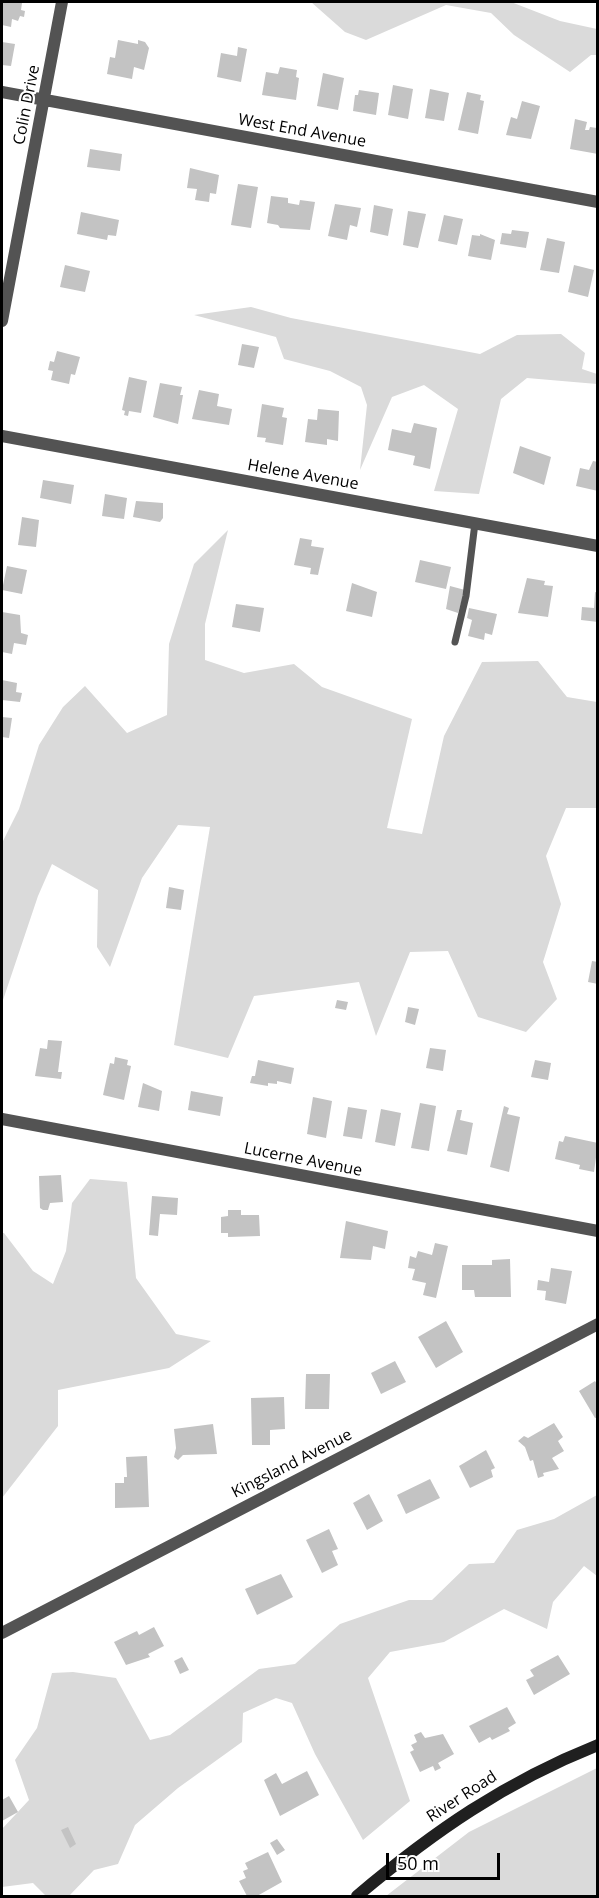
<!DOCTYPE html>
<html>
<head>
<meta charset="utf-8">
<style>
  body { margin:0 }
  #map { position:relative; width:599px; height:1898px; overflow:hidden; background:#fff; font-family:"Open Sans",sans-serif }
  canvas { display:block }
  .frame { position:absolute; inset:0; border:3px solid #000; pointer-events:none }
  .scale { position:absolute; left:386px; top:1853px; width:114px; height:27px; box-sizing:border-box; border:3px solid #000; border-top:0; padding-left:8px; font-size:18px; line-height:21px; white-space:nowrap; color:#000; -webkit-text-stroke:4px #fff; paint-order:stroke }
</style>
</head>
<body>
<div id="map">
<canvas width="599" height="1898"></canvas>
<div class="frame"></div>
<div class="scale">50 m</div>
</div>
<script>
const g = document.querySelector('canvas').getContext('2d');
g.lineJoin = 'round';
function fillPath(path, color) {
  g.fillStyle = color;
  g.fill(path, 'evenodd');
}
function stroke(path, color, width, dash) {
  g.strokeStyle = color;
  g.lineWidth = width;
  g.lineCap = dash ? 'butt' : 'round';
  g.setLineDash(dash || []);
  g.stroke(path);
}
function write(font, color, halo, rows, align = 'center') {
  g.font = font + ' "Open Sans",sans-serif';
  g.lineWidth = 4.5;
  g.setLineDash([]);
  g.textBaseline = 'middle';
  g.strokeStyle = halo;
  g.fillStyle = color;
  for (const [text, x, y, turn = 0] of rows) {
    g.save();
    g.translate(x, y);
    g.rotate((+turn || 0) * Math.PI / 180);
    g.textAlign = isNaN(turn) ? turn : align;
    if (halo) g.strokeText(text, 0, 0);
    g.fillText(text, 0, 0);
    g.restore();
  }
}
fillPath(new Path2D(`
  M311,2h200l49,19 37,8v26h-6l-21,17 -56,-37 -23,-22 -45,-8 -80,35 -21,-8z
  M251,307l40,11 189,36 37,-19 44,-1 24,19 -3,16 15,5v10l-70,-6 -26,21 -22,95 -45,-3 24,-82 -34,-24 -32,12 -32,73 7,-65 -6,-18 -31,-16 -46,-12 -8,-22 -82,-22z
  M228,530l-23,94v36l39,13 50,-9 28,23 90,32 -25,109 35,6 22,-98 38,-74 56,-1 29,36 30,5v106h-31l-20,48 15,48 -18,58 14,37 -31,33 -48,-15 -30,-66 -38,1 -34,84 -17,-54 -105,14 -26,62 -54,-13 36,-218 -32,-2 -36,53 -32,89 -13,-20 1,-57 -46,-26 -14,32 -36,107v-160l17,-34 20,-64 24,-38 22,-21 42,47 40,-18 2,-71 25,-80z
  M90,1179l37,3 9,96 40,56 35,7 -42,27 -111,22v36l-56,72v-265h2l29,38 20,13 13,-33 6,-48z
  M597,1495v81l-13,-10 -31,36 -6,27 -43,-20 -60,33 -54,10 -22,26 42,123 -47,39 -48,-86 -23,-51 -16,-5 -33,15 -1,29 -64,46 -43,37 -17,39 -24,6 -25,26h-23l-13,-13 -31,4v-58l27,-29 -14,-40 22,-32 15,-55 21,-1 43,6 34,62 20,-5 89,-66 36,-5 45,-40 69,-24h23l37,-36 25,-1 23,-33 37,-11z
  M597,1768v128h-211l83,-64z`), '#dadada');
fillPath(new Path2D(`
  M2,2l20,1 -1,7 4,1 -1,6 -4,-1 -2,5 -6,-2 -1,8 -9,-2z
  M118,40l20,4v-4l7,2 4,6 -5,22 -10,-3 -2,12 -25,-5 3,-17 5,1z
  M2,42l13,2 -4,22 -9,-1z
  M238,47l9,2 -6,33 -24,-5 4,-24 16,3z
  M280,67l17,3 -1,7 3,1 -3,22 -34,-5 4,-23 12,2z
  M323,73l21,5 -6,32 -21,-4z
  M393,85l20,4 -5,30 -20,-4z
  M430,89l19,4 -5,28 -19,-3z
  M359,90l20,3 -3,22 -23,-4 2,-16h3z
  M467,92l14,3 -1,5 4,1 -6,33 -20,-4z
  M522,101l18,5 -9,33 -25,-4 5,-18 6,2z
  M575,119l12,3 -2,8h4l1,-3 7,1 1,26 -28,-5z
  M90,149l32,5 -2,17 -33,-4z
  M190,168l29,7 -3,19 -6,-1 -1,9 -14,-2 2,-11 -10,-1z
  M238,184l20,3 -7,41 -20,-3z
  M271,196l17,2v5l11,2 1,-5 15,2 -5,28 -30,-2 -2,-3 -11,-2z
  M335,204l26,4 -4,19 -7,-2 -3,15 -19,-4z
  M374,205l19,4 -5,27 -18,-4z
  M408,211l18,3 -8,34 -15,-3z
  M81,212l38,8 -3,16 -8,-1 -1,5 -30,-6z
  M444,215l19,4 -6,26 -19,-4z
  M512,230l17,2 -3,16 -26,-4 2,-11 9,1z
  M480,234l15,6 -4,20 -23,-4 4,-21 8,1z
  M547,238l18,4 -6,31 -19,-3z
  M65,265l25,6 -5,21 -25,-5z
  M574,265l20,5 -6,27 -20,-5z
  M242,344l17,3 -5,21 -16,-3z
  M57,351l23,6 -5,18 -4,-1 -2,10 -18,-4 2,-9 -5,-1 2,-9 4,1z
  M129,377l18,4 -6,32 -12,-2 -1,5 -4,-1 1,-4 -3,-1z
  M160,383l22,4 -2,8h3l-5,29 -25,-7z
  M199,390l20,4 -2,12 15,3 -3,16 -37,-6z
  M262,404l22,4 -2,9 5,1 -4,27 -18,-3 1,-4 -9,-1z
  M318,409l21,2 -1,30 -11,-2v6l-22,-3 3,-23 9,1z
  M414,423l23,5 -7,41 -17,-4 2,-9 -27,-6 4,-21 19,4z
  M520,446l31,11 -7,28 -31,-12z
  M593,461l5,1v29l-22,-5 4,-18 9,2z
  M43,480l31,5 -3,19 -31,-6z
  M105,494l22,4 -3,21 -22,-3z
  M136,501l27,2v15l-3,4 -27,-5z
  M22,517l17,3 -3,27 -18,-2z
  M300,538l12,2 -1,6 13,2 -6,27 -8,-1 1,-6 -17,-3z
  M420,560l31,7 -5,22 -31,-7z
  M7,566l20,4 -5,24 -20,-4z
  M527,578l18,3 -1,4 9,1 -5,31 -30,-4z
  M352,583l25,9 -5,25 -26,-6z
  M450,586l15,4 -7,23 -12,-4z
  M595,592l3,1v29l-17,-2 1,-13 12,1z
  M236,604l28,4 -4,24 -28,-5z
  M469,608l28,6 -5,21 -7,-2 -1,7 -16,-4 4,-16 -5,-2z
  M2,612l18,3 1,18 7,2 -2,10 -12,-2 -2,11 -10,-2z
  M2,680l15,3 -1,9 6,1 -2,9 -18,-2z
  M2,717l10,1 -3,20 -7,-1z
  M169,887l15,3 -3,20 -15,-2z
  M592,961l6,1v22l-10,-2z
  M337,1000l11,2 -2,8 -11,-2z
  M408,1007l11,2 -4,16 -10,-3z
  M48,1040l14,1 -4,31h4l-1,7 -26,-3 5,-28 7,1z
  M430,1048l16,2 -3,21 -17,-3z
  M115,1057l13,3 -1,5 4,1 -7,34 -21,-5 7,-32 4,1z
  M258,1060l36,8 -3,16 -14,-3v3l-9,-1v3l-18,-3 2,-7h3z
  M535,1060l16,3 -3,17 -17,-3z
  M143,1083l19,8 -3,20 -21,-4z
  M191,1091l32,6 -3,19 -32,-6z
  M313,1097l19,4 -6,37 -19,-4z
  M420,1103l16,3 -7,45 -18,-3z
  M504,1106l5,2 -2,6 13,3 -11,55 -19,-5z
  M348,1107l19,3 -5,29 -19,-3z
  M381,1109l20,4 -6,33 -20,-4z
  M457,1110h5l-2,10 13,3 -6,32 -20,-4z
  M565,1136l33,7 -4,29 -15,-3 1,-4 -25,-6 4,-18 4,1z
  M61,1175l2,27 -13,1 -2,7h-5l-3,-2 -1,-32z
  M152,1196l26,2 -1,17 -17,-1 -2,22 -9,-1z
  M228,1210h13v5h18l1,21 -32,1v-4h-7v-16l7,-1z
  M346,1221l42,10 -3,18 -12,-3 -2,14 -31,-2z
  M435,1243l13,3 -12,52 -13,-3 3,-12 -14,-3 3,-11 -7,-1 2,-12 6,2 2,-7 14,4z
  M510,1259l1,38h-36l-1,-7h-12v-25h30v-5z
  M551,1268l21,3 -6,33 -21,-4 1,-9 -9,-1 1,-10 11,2z
  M446,1321l17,31 -27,16 -18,-31z
  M395,1361l11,21 -25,12 -10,-21z
  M306,1374h24l-1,35h-24z
  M595,1381l3,5v31l-3,1 -16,-27z
  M284,1397l1,32 -15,1v15h-18l-1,-47z
  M554,1423l9,14 -5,4 6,10 -12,7 7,11 -16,4 1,3 -6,2 -5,-18 -3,1 -5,-14 -7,-6 6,-5 4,2z
  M213,1424l4,30 -34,1 -5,5 -4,-3 2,-9 -2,-19z
  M486,1450l9,18 -4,2 2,7 -23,11 -11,-22z
  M147,1456l2,51 -34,1v-25h9v-6h3l-1,-20z
  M430,1479l10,19 -34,16 -9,-19z
  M369,1494l14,27 -16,9 -14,-27z
  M329,1529l9,20 -6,2 6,14 -16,8 -16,-33z
  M281,1574l12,23 -36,18 -12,-26z
  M154,1627l10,19 -16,8 2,3 -24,8 -12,-23 23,-11 2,4z
  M558,1655l12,19 -36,21 -8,-15 8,-4 -4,-6z
  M182,1657l7,13 -9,4 -6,-13z
  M507,1707l9,16 -8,5 2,3 -18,9 -2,-3 -11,6 -10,-17z
  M421,1732l4,6 18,-4 11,20 -16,9 3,5 -6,3 -2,-5 -13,6 -10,-20 4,-2 -3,-5 6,-3 -3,-7z
  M307,1771l12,24 -39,21 -16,-36 12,-7 6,11z
  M9,1796l9,16 -16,9v-21z
  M68,1827l8,17 -6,4 -9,-18z
  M277,1839l8,11 -8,5 -7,-12z
  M268,1852l14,30 -25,14h-10l-8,-15 7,-3 -3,-7 5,-2 -3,-6z`), '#c3c3c3');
stroke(new Path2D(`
  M455,642l11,-46 9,-73`), '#535353', 7);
stroke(new Path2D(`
  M2,92l596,110
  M2,321l60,-319
  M2,436l596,110
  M2,1119l596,112
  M2,1633l596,-309`), '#535353', 12);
stroke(new Path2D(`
  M357,1896c76,-64 148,-114 241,-151`), '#202020', 12);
write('16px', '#000', '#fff', [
  ["Colin Drive",27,105,-79],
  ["West End Avenue",302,131,10],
  ["Helene Avenue",303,475,10],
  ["Lucerne Avenue",303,1160,11],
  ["Kingsland Avenue",292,1464,-27],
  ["River Road",462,1797,-33]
]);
</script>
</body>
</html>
